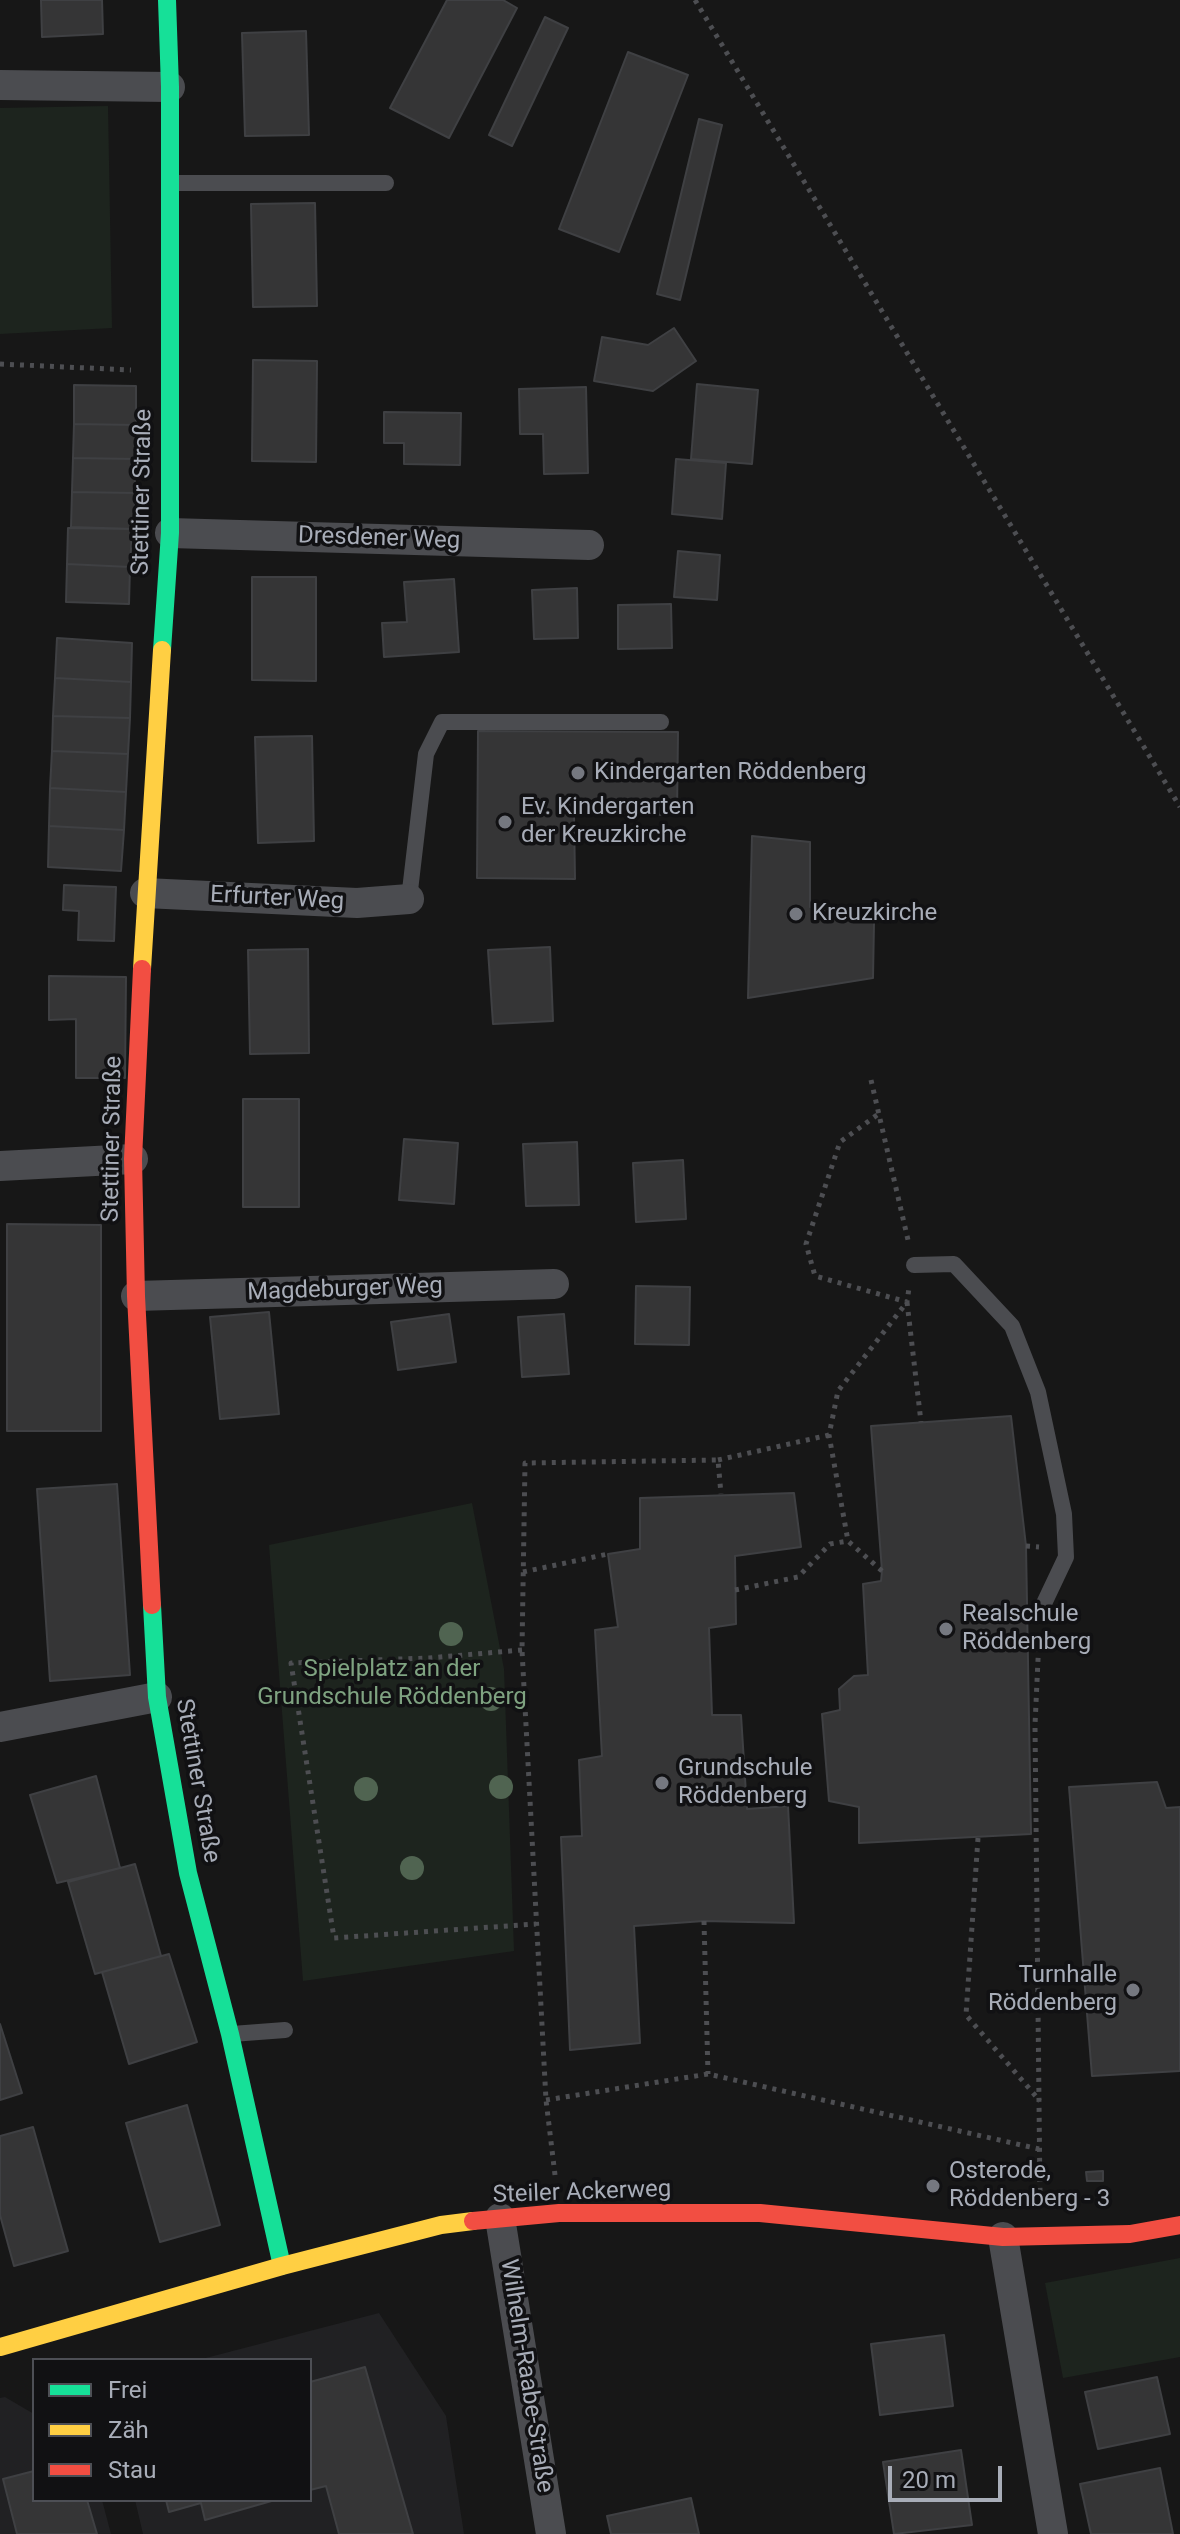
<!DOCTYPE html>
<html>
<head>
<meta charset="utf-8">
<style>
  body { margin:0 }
  #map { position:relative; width:1180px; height:2534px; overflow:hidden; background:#171717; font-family:Roboto,sans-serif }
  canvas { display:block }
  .legend { position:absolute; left:32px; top:2358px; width:280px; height:144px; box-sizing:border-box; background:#111113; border:2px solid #4d4f55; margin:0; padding:10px 14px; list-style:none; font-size:24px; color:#a8adb8 }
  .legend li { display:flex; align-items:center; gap:16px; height:40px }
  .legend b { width:40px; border:2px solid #4d4f55 }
  .scale { position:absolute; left:888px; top:2466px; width:114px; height:36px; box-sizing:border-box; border:4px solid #a8adb8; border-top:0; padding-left:10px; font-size:24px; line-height:28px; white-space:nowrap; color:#a8adb8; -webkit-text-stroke:6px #111113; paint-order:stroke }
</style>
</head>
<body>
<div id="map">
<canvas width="1180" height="2534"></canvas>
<ul class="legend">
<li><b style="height:10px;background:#16e098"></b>Frei</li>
<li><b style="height:10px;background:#ffcf43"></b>Zäh</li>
<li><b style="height:10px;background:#f24e42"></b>Stau</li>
</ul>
<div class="scale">20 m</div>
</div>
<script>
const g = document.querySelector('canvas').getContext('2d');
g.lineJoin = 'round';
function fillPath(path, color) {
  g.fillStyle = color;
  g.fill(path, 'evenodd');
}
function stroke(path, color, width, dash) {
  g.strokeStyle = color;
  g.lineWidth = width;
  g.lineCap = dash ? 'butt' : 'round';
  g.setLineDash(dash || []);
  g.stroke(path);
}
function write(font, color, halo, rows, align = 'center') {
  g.font = font + ' Roboto,sans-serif';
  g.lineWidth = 7;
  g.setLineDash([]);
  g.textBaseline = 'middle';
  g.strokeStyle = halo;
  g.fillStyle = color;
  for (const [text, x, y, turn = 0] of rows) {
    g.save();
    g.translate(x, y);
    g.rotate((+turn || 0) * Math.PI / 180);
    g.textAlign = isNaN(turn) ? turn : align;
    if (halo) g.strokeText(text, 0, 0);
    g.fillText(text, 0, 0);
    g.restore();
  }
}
fillPath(new Path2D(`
  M379,2313l67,103 18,118h-321l-8,-34h175v-140h-112z
  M5,2397l29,17v86h68l9,34h-111v-136z`), '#212123');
fillPath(new Path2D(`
  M108,106l4,222 -112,6v-226z
  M472,1503l32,166 10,282 -211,30 -34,-436z
  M1180,2258v99l-117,21 -18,-95z`), '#1d241e');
const building = new Path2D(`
  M41,0h61l1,34 -61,3z
  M447,0h56l14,8 -68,130 -59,-30z
  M545,17l23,11 -56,118 -23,-11z
  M306,31l3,104 -64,1 -3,-103z
  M628,52l60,23 -69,177 -60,-23z
  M699,119l23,6 -42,175 -23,-6z
  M315,203l2,103 -64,1 -2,-103z
  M674,328l22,33 -43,30 -59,-10 8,-44 46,8z
  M253,360l64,1 -1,101 -64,-1z
  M697,384l61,6 -6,74 -61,-5z
  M74,385l62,1v39l-62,-1z
  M586,387l2,86 -44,1 -1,-40h-23l-1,-45z
  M384,412l77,1 -1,52 -56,-1v-21h-20z
  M74,424l62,1 -1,34 -62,-1z
  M73,458l62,1v34l-63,-1z
  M676,459l50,4 -4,56 -50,-5z
  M72,492l63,1 -1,36 -63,-2z
  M68,528l64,1 -2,38 -63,-3z
  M678,551l42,4 -3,45 -43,-3z
  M67,564l63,3 -1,37 -63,-2z
  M252,577h64v104l-64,-1z
  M454,579l5,73 -75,5 -2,-34 25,-1 -3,-40z
  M577,588l1,50 -44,1 -2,-49z
  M671,604l1,44 -54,1v-44z
  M57,638l75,5 -1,39 -76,-4z
  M55,678l76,4 -1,36 -77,-2z
  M53,716l77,2 -2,36 -76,-3z
  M478,731l200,1 -1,83 -103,-1 1,65 -98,-1z
  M312,736l2,105 -56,2 -3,-106z
  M52,751l76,3 -2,38 -76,-4z
  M50,788l76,4 -2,38 -75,-4z
  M49,826l75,4 -3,41 -73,-4z
  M752,836l58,6v65l64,15 -1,56 -125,20z
  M64,885l52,2 -2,54 -36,-1 1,-29 -16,-1z
  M550,947l3,74 -60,3 -5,-74z
  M308,949l1,104 -59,1 -2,-104z
  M49,976l77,1 -1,101h-49v-59l-27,1z
  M243,1099h56v108h-56z
  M404,1139l54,4 -4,61 -55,-4z
  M577,1142l2,63 -53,1 -3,-62z
  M683,1160l3,59 -50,3 -3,-59z
  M7,1224l94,1v206h-94z
  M636,1286l54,1 -1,58 -54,-1z
  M269,1312l10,102 -59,5 -10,-102z
  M449,1314l7,48 -58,8 -7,-48z
  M564,1314l5,60 -47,3 -4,-60z
  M1011,1416l15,130 5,288 -172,9v-36l-30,-6 -7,-87 18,-4 -1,-21 15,-13 14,-1 -5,-91 18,-3 1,-10 -11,-145z
  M117,1484l13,191 -80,6 -13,-192z
  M794,1493l7,54 -66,9 1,68 -27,4 3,87h29l6,94 41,-3 6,117 -90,-2 -70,5 6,117 -70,7 -9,-213 21,-1 -3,-76 23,-4 -7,-126 23,-3 -10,-73 32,-5v-51z
  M96,1776l24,92 -63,15 -27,-88z
  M1157,1782l9,26 14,-1v264l-88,5 -23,-289z
  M135,1864l26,92 -66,18 -27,-92z
  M169,1954l28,88 -68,22 -27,-92z
  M0,2024l22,69 -22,7z
  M187,2105l33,120 -60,17 -34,-119z
  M33,2127l35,124 -54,15 -14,-51v-79z
  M1103,2171v10h-16l-1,-9z
  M944,2335l9,71 -73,9 -9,-71z
  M365,2367l48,167h-74l-13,-48 -16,4v-108z
  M1157,2377l13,57 -72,15 -13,-57z
  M961,2450l11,75 -78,9 -11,-72z
  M1160,2468l13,66h-82l-11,-50z
  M34,2471v29h53l10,34h-80l-14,-55z
  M691,2498l8,36h-88l-4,-18z
  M166,2500h109l-70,20 -4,-17 -32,9z`);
fillPath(building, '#353536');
stroke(building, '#3f4043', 2);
stroke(new Path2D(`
  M695,0l485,807
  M0,364l131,6
  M871,1080l37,160
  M877,1115l-37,27 -34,102 9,32 92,26 2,-14
  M907,1302l14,120
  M718,1460l111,-25
  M1026,1546l13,1
  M882,1571l-34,-30 -19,-106 9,-44 69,-89
  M523,1572l85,-18
  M735,1590l63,-13 32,-33 18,-3
  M1039,1638l-4,87 5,470
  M522,1650l-93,8 -138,5 43,275 202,-14
  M978,1838l-12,177 74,86
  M704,1921l4,153
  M546,2100l162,-26 331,75
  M555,2175l-9,-75 -24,-450 3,-187 193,-3 3,34`), '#4d4e52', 5, [4, 6]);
stroke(new Path2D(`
  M171,183h215
  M409,899l17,-145 16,-32h219
  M914,1265l40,-1 58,62 26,66 26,122 2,43 -27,57
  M232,2034l53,-4`), '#4b4c50', 16);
stroke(new Path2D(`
  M0,85l170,2
  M170,533l419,12
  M145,893l212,10 52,-4
  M0,1166l133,-7
  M136,1296l418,-12
  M0,1727l157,-30
  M500,2218l51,316
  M1003,2237l50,297`), '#4b4c50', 30);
stroke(new Path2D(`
  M162,650l8,-117v-446l-3,-87
  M152,1605l5,92 31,176 42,161 52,232`), '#16e098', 18);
stroke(new Path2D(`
  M142,969l20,-319
  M0,2347l282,-81 159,-41 32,-4`), '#ffcf43', 18);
stroke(new Path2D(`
  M142,969l-9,190 3,137 16,309
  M473,2221l86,-8h201l243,24 127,-3 50,-9`), '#f24e42', 18);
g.fillStyle = '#506451';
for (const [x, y] of [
  [451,1634],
  [491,1699],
  [501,1787],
  [366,1789],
  [412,1868]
]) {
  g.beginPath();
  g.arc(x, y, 12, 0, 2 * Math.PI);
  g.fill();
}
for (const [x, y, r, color] of [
  [578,773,8,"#757880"],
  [505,822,8,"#757880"],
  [796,914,8,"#757880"],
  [946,1629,8,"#757880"],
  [662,1783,8,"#757880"],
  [1133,1990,8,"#757880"],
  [933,2186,8,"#757880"]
]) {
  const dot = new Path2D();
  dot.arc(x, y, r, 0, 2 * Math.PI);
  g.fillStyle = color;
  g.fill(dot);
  stroke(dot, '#111113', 3);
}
write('24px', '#a8adb8', '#111113', [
  ["Stettiner Straße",143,492,-89],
  ["Dresdener Weg",379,539,2],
  ["Erfurter Weg",277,899,3],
  ["Stettiner Straße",113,1139,-89],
  ["Magdeburger Weg",345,1290,-2],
  ["Stettiner Straße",197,1781,80],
  ["Steiler Ackerweg",582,2193,-2],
  ["Wilhelm-Raabe-Straße",526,2376,81]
]);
write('24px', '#a8adb8', '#111113', [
  ["Kindergarten Röddenberg",594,773],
  ["Ev. Kindergarten",521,808],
  ["der Kreuzkirche",521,836],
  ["Kreuzkirche",812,914],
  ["Realschule",962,1615],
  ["Röddenberg",962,1643],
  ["Grundschule",678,1769],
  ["Röddenberg",678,1797],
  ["Turnhalle",1117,1976,"right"],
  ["Röddenberg",1117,2004,"right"],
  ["Osterode,",949,2172],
  ["Röddenberg - 3",949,2200]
], 'left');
write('24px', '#7fa381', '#111113', [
  ["Spielplatz an der",392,1670],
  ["Grundschule Röddenberg",392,1698]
]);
</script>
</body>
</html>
